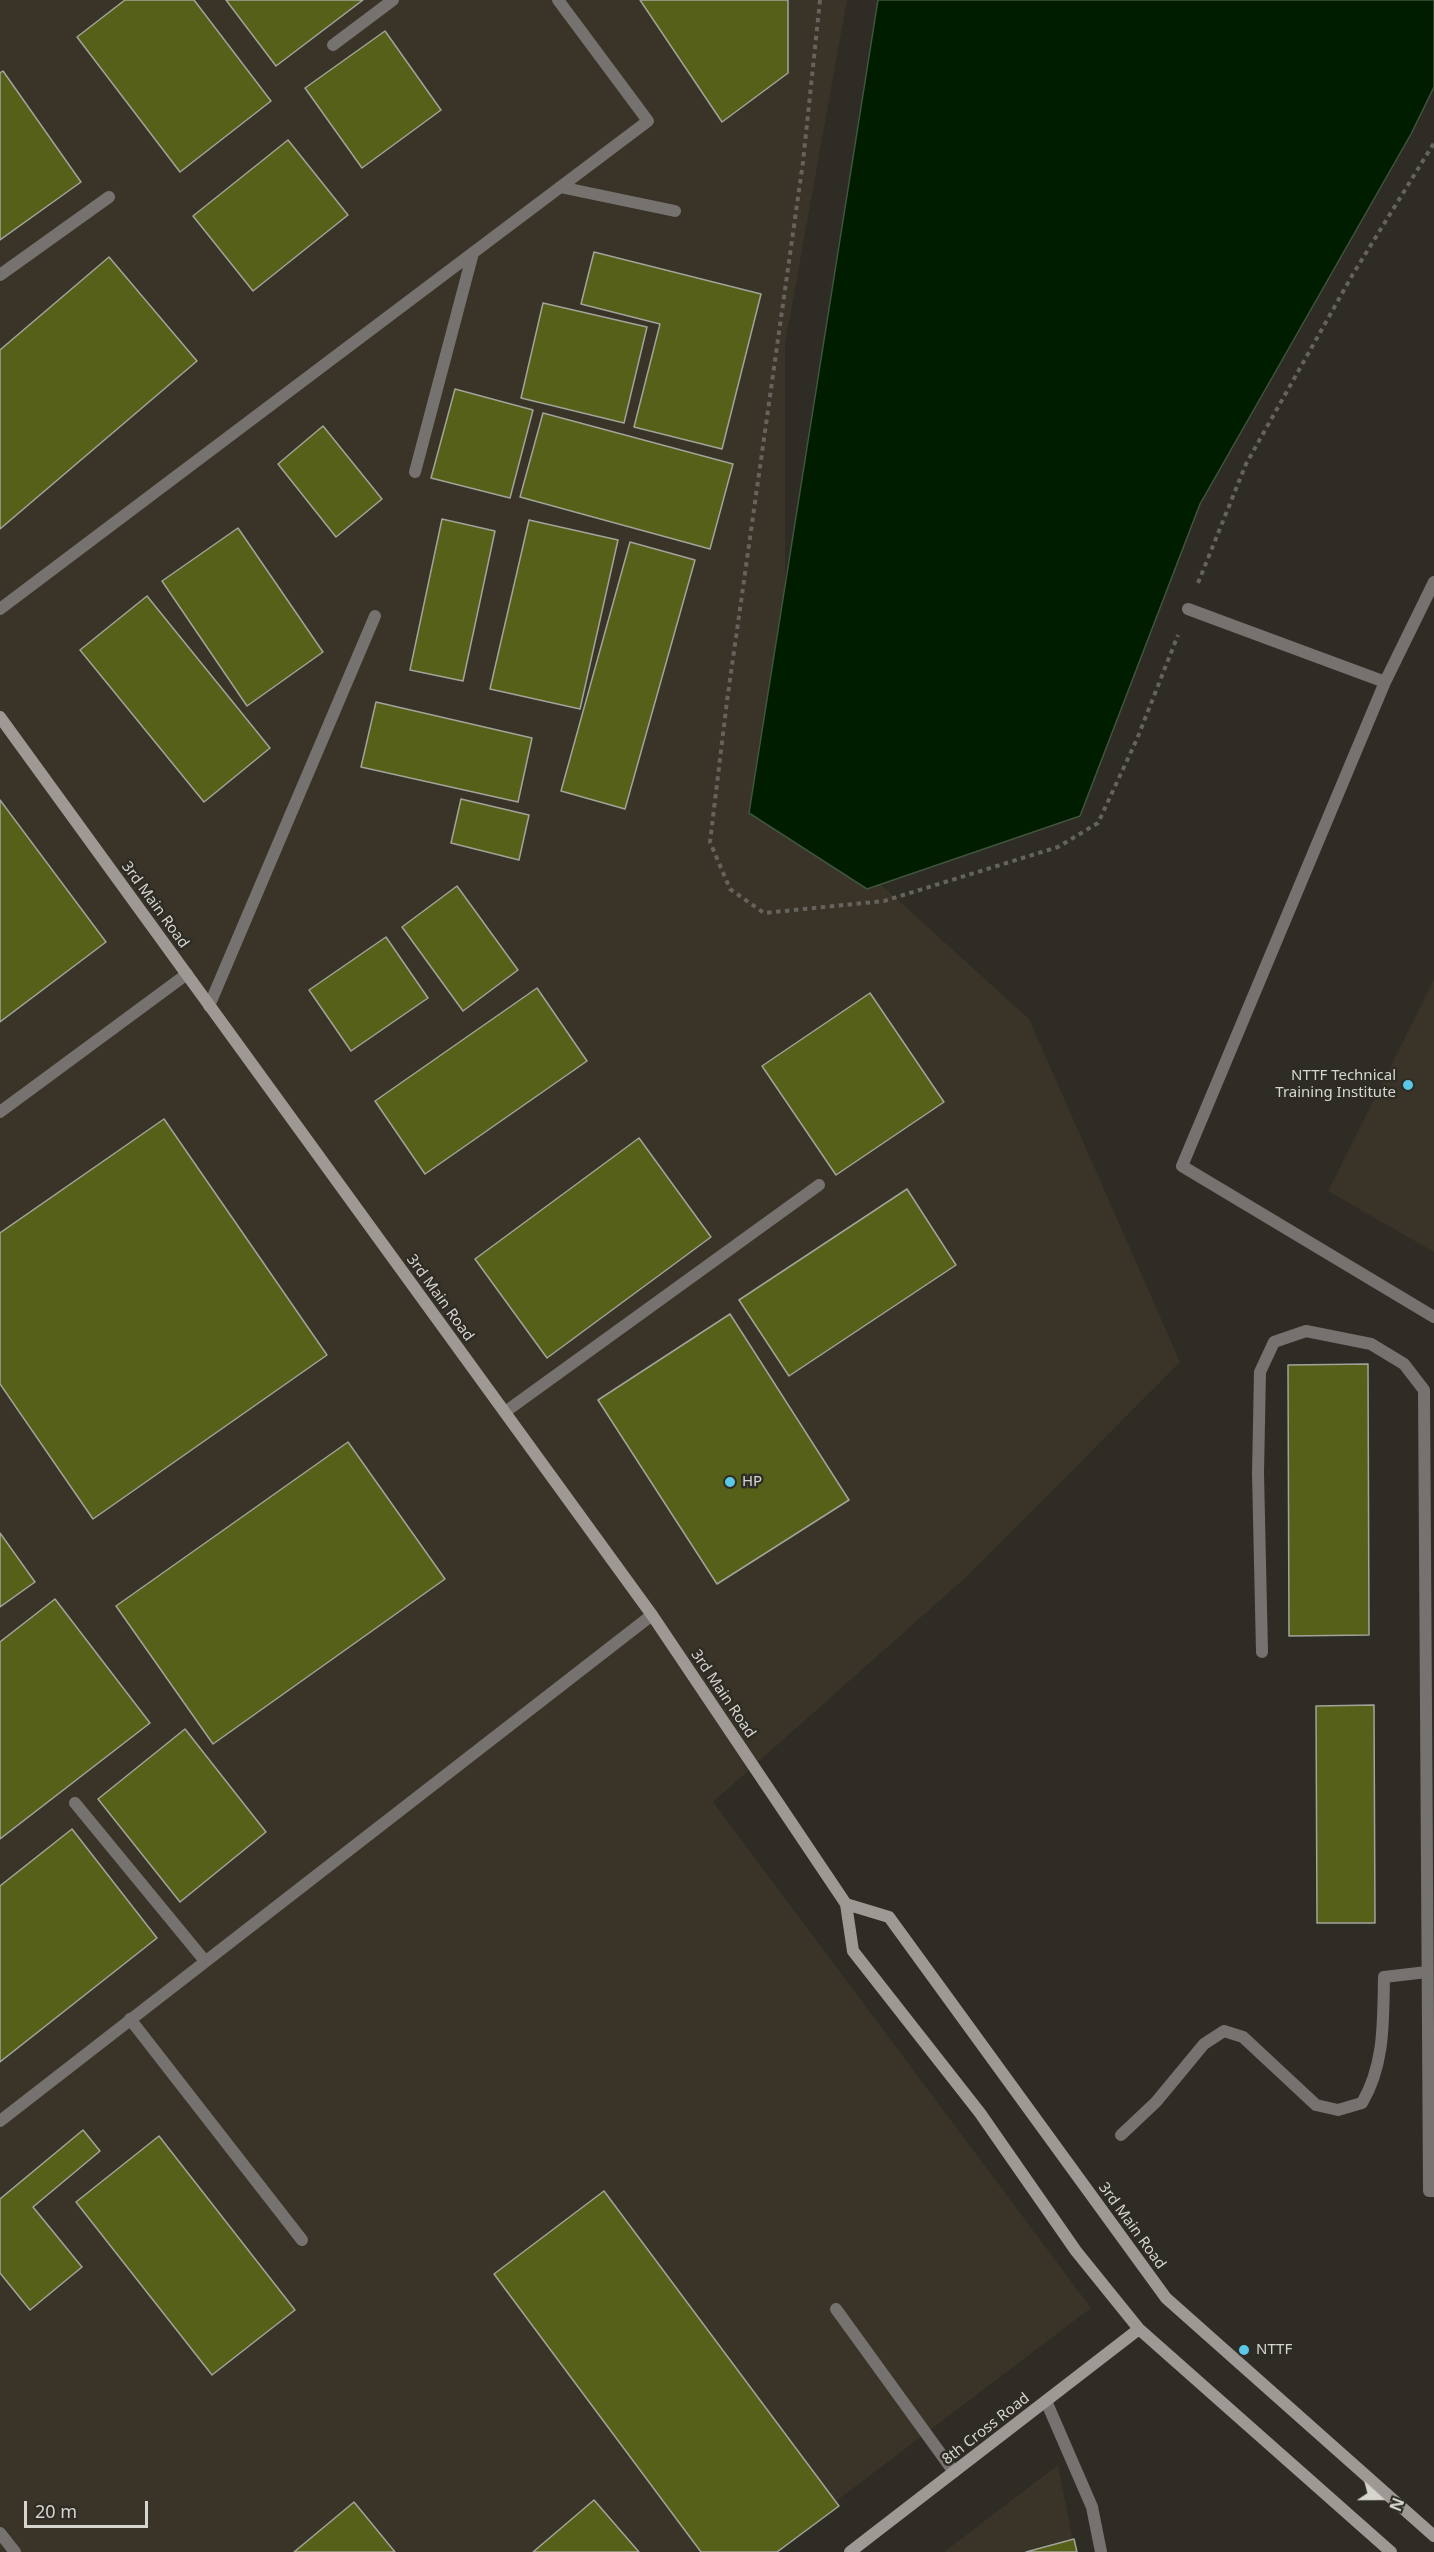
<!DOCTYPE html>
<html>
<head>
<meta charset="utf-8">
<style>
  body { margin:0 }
  #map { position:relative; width:1434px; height:2552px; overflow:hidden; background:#2e2c25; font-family:"Noto Sans",sans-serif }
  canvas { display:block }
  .north { position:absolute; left:1350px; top:2468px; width:60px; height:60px; -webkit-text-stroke:4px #2e2c25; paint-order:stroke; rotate:111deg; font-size:16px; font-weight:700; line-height:24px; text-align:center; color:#d7d5d0 }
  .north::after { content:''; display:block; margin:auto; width:21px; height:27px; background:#d7d5d0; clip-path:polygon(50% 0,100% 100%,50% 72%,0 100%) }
  .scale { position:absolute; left:24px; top:2501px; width:124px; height:27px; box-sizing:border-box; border:3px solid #d7d5d0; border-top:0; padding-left:8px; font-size:18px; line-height:21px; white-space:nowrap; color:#d7d5d0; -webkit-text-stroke:4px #2e2c25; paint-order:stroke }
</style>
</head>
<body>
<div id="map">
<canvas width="1434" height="2552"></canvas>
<div class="north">N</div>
<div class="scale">20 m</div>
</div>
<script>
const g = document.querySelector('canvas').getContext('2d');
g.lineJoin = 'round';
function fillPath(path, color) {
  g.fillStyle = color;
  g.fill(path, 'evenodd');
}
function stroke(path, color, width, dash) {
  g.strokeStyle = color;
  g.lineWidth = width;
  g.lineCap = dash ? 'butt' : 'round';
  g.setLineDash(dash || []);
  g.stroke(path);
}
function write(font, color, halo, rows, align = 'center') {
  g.font = font + ' "Noto Sans",sans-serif';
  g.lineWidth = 5;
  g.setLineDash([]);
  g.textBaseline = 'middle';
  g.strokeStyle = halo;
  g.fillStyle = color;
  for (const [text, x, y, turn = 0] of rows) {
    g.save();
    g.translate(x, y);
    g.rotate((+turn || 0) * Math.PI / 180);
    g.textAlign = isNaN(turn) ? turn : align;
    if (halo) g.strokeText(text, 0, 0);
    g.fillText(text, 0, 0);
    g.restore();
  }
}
fillPath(new Path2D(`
  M0,0h847l-62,344v468l103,79 141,128 151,343 -216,217 -251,223 378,506 -322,244h-769z
  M1434,980v272l-106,-61z
  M1058,2465l17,87h-131z`), '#393427');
const water = new Path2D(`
  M878,0h556v87l-23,47 -211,370 -120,312 -213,73 -118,-76z`);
fillPath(water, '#001d00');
stroke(water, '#40543e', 1.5);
const building = new Path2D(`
  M125,0h69l77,101 -91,71 -103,-135z
  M226,0h137l-87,66z
  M640,0h148v73l-66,49z
  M385,31l56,79 -79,58 -57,-80z
  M3,71l78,111 -81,58v-167z
  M288,140l60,75 -95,76 -60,-75z
  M594,252l167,42 -39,155 -88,-22 26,-103 -79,-20z
  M109,257l88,104 -197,168v-179z
  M543,303l104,24 -23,96 -103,-25z
  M455,389l78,21 -23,88 -79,-20z
  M543,413l190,51 -23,85 -190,-52z
  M323,426l59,73 -46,38 -58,-73z
  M442,519l53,12 -32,150 -53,-11z
  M529,520l89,20 -38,169 -90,-20z
  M238,528l85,124 -76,54 -85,-125z
  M630,542l65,18 -70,249 -64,-18z
  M147,596l123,152 -66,54 -124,-152z
  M376,702l156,36 -14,64 -157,-35z
  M461,799l68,16 -10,45 -68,-17z
  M0,800l106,142 -106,80z
  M457,886l61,84 -55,41 -61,-84z
  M386,937l42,61 -77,53 -42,-61z
  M537,988l50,73 -162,113 -50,-73z
  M870,993l74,109 -108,73 -74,-109z
  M164,1119l163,236 -234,164 -93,-135v-151z
  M639,1138l72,99 -164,121 -72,-99z
  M907,1189l49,76 -167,111 -50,-76z
  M730,1314l119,186 -132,84 -119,-184z
  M1368,1364l1,271 -80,1 -1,-271z
  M348,1442l97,137 -232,165 -97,-138z
  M0,1533l35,49 -35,25z
  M55,1599l95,124 -150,116v-197z
  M1374,1705l1,218h-58l-1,-217z
  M185,1729l81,103 -86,70 -82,-103z
  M72,1829l85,109 -157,124v-176z
  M83,2130l17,21 -67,56 49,60 -52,43 -30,-37v-74z
  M159,2136l136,174 -83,65 -136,-173z
  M604,2191l235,315 -62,46h-76l-207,-278z
  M594,2500l45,52h-106z
  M354,2502l41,50h-101z
  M1074,2539l3,13h-51z`);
fillPath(building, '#566018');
stroke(building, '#a2a49b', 1.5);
stroke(new Path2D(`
  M820,0l-17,162 -76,539 -17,141 20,47 34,24 120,-12 174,-54 40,-24 39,-84 41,-104
  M1198,583l48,-119 107,-190 81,-131`), '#65635d', 4, [4.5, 4.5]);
stroke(new Path2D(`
  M333,45l60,-45
  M0,275l109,-78
  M209,1006l166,-390
  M505,1412l314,-227
  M1262,1652l-4,-179 2,-101 14,-30 32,-11 65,13 33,20 20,26 5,801h5
  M75,1803l130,158
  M130,2019l172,221
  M1121,2135l35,-33 48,-58 20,-13 19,6 73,68 22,5 24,-7c23,-39 21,-82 22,-126l43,-5
  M836,2309l118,163
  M0,2533l15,19`), '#75726f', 12);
stroke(new Path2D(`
  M560,187l115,24
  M415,472l58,-219
  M1434,582l-49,100 -203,484 252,151
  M0,609l648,-488 -90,-121
  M1188,609l197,73
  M0,1112l187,-138
  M0,2121l652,-506
  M1046,2401l46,106 9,45`), '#75726f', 12);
stroke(new Path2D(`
  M0,717l652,898 194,289 7,47 127,162 96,138 63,78 252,223
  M846,1904l43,13 277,381 268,238
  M850,2552l289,-223`), '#9e9994', 12);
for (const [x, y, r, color] of [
  [1408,1085,6,"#5bc8e7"],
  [730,1482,6,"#5bc8e7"],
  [1244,2350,6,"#5bc8e7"]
]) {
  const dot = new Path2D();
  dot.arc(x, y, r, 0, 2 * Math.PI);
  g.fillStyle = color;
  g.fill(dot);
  stroke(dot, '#2e2c25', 2);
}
write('15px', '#d7d5d0', '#2e2c25', [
  ["3rd Main Road",155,905,54],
  ["3rd Main Road",440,1298,54],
  ["3rd Main Road",723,1694,56],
  ["3rd Main Road",1132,2226,54],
  ["8th Cross Road",986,2429,-38]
]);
write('15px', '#d7d5d0', '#2e2c25', [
  ["NTTF Technical",1396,1076,"right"],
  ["Training Institute",1396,1093,"right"],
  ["HP",742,1482],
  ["NTTF",1256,2350]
], 'left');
</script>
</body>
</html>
